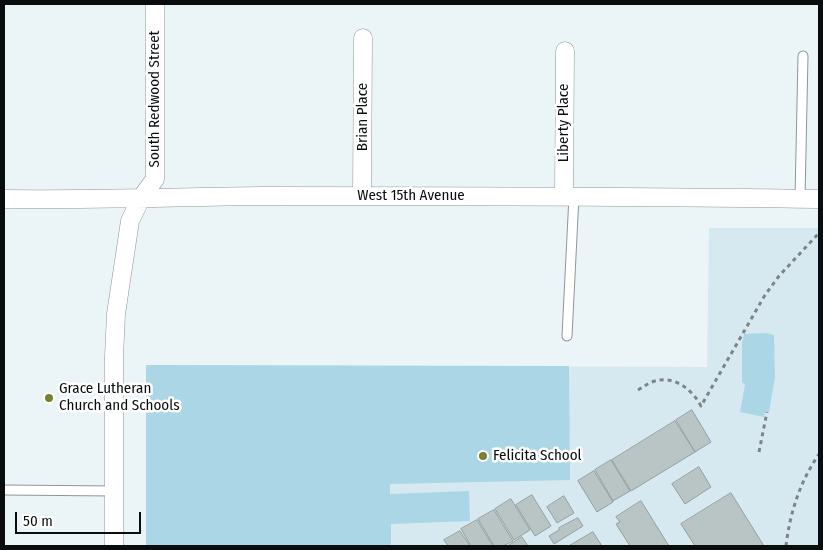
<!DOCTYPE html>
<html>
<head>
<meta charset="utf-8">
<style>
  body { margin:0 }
  #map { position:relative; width:823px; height:550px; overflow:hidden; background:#ebf5f8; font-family:"Fira Sans Condensed",sans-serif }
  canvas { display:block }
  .frame { position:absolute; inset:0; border:5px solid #090d0e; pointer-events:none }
  .scale { position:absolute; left:15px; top:512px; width:126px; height:22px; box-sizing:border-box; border:2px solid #090d0e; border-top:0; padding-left:6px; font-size:15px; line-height:18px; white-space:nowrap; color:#090d0e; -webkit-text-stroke:4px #fff; paint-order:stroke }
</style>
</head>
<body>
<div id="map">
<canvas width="823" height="550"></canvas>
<div class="frame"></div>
<div class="scale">50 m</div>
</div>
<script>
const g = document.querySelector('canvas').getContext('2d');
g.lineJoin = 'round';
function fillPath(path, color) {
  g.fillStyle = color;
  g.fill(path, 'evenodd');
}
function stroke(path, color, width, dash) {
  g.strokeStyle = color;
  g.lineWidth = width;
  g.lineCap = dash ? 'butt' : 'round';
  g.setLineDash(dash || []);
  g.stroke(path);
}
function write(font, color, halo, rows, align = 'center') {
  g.font = font + ' "Fira Sans Condensed",sans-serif';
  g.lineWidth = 5;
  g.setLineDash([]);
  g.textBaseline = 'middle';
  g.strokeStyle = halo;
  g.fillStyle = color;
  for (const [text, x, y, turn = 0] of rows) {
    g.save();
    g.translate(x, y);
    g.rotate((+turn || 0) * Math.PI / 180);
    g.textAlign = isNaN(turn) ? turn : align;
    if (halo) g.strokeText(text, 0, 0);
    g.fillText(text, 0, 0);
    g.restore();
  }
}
fillPath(new Path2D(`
  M709,228h110v318h-673v-181l561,2z`), '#d7e9f0');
fillPath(new Path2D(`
  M766,333l8,2 1,42 -6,35h-4l-1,5 -24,-5 5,-27 -3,-3v-39l2,-9z
  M146,365l423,1 1,114 -180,4v10l79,-3 1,30 -79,3v22h-245z`), '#aad6e5');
const building = new Path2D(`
  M692,410l19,32 -16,10 -19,-32z
  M675,421l20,31 -64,39 -19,-31z
  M611,460l19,31 -17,10 -18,-31z
  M699,467l12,20 -26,17 -13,-20z
  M594,471l19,31 -16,10 -19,-31z
  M731,493l33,53h-69l-14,-22z
  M532,495l19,31 -16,10 -19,-31z
  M564,496l10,17 -17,10 -10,-16z
  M511,499l19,31 -16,10 -19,-31z
  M641,501l28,45h-39l-14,-22 4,-2 -4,-5z
  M494,510l19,31 -10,5h-9l-16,-27z
  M578,518l5,8 -29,18 -5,-8 10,-6v-2z
  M477,520l16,26h-22l-10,-17z
  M460,531l10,15h-22l-4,-6z
  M593,532l9,14h-33z
  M522,537l6,9h-20z`);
fillPath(building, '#b9c4c4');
stroke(building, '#95a0a0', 1);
const lane = new Path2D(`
  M800,199l3,-143
  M567,336l7,-140
  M4,490l110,1`);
const street = new Path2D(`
  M564,195l1,-144
  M362,196l1,-158
  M4,199c86,1 172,-2 258,-3 186,0 371,0 557,3
  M114,546v-189l2,-43 14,-93 11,-23 14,-19v-175`);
stroke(lane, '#8d9699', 11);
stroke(street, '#8d9699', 19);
stroke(new Path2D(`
  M638,390c5,-3 9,-6 14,-8 21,-8 40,7 49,24l64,-111 14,-19 40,-43
  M759,452l8,-40
  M786,546c4,-34 14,-64 33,-92`), '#7c8486', 3, [4, 4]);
stroke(lane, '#fff', 9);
stroke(street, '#fff', 18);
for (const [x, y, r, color] of [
  [49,398,5,"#77812e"],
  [483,456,5,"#77812e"]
]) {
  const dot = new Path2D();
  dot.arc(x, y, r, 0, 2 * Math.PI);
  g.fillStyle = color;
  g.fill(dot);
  stroke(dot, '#fff', 2);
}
write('15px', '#090d0e', '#fff', [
  ["South Redwood Street",155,99,-90],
  ["Brian Place",363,117,-90],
  ["Liberty Place",564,123,-90],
  ["West 15th Avenue",411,196]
]);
write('15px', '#090d0e', '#fff', [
  ["Grace Lutheran",59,389],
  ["Church and Schools",59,406],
  ["Felicita School",493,456]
], 'left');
</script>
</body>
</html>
